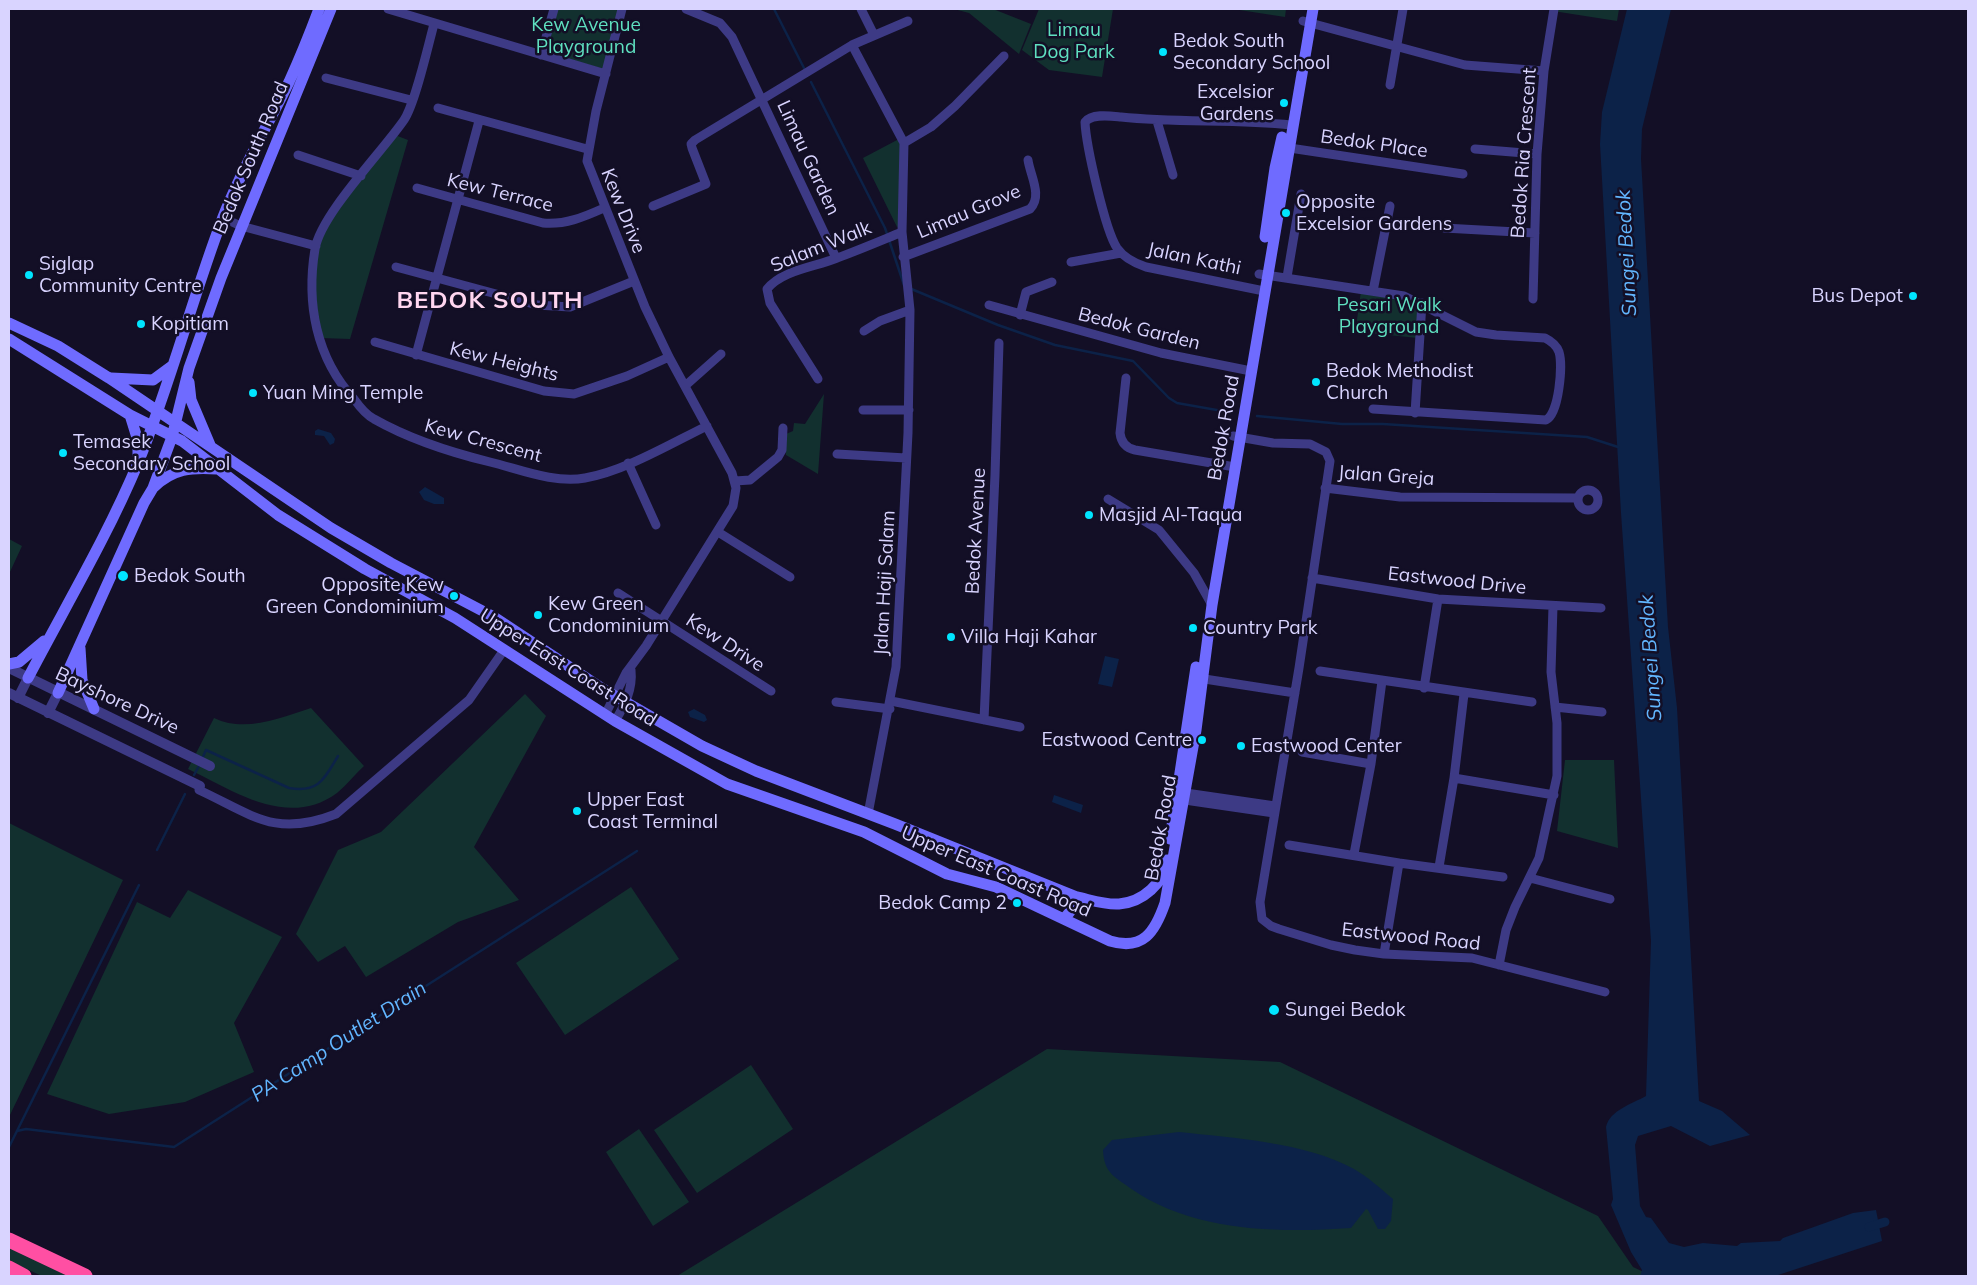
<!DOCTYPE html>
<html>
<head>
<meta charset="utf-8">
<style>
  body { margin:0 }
  #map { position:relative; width:1977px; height:1285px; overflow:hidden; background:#130f26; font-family:Mulish,sans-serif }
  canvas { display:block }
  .frame { position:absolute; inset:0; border:10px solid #d9d4ff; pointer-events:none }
</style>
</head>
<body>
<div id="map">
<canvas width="1977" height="1285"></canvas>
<div class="frame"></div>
</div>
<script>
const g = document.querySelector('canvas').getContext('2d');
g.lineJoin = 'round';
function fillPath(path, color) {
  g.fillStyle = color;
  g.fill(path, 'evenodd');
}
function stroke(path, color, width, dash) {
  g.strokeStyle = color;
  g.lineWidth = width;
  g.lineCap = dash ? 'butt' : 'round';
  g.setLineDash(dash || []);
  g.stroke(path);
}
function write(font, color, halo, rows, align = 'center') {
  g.font = font + ' Mulish,sans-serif';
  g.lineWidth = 5;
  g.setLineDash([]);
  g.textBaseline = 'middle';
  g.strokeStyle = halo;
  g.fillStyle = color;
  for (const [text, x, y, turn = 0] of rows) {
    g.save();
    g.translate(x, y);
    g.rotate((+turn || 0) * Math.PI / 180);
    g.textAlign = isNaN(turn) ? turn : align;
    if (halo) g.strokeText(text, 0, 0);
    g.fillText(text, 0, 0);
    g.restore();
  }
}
fillPath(new Path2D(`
  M556,9h68l-20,60 -60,-17z
  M954,9h39l38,15 -12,30 -50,-41z
  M1039,9h74l-11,68 -53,-7 -27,-20z
  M1233,9h53l-1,8z
  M1554,9h65l-2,12 -64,-10z
  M395,135l13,5 -58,199 -29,-1c-4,-30 -9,-58 -3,-88 5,-29 58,-89 77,-115z
  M899,139l4,6 -2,80 -4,2 -34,-69z
  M1361,291l42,7 17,7 -2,33 -50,-5 -1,-7 -11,1z
  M824,394l-6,80 -32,-19v-21l7,-3 1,-8 11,1z
  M9,539l13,7 -13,28z
  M525,694l21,22 -72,131 45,53 -61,22 -92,55 -21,-31 -27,16 -22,-28 42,-84 43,-18z
  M311,708l53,58c-9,8 -17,19 -27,27 -49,36 -103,-2 -149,-24l26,-51c31,15 66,0 97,-10z
  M1565,760h49l4,88 -61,-17z
  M9,823l114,57 -114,237z
  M631,887l48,72 -114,76 -49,-72z
  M188,890l94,47 -48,86 20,49 -69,30 -76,12 -62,-20 90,-192 33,16z
  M1047,1049l233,13 318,154 35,51 19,9h-975z
  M751,1065l42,64 -96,64 -43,-63z
  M639,1129l50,73 -36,24 -47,-74z
  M9,1240l72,36h-39l-33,-15z`), '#12302f');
fillPath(new Path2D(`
  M1627,9h44l-29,120 -1,30 27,468 9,81 22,393 23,10 28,24 -40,11 -39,-20 -33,10 -3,9 5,61 6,11 5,1 18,25 15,4 19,-4 34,3 4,-3 39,-2 3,-3 70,-25 23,-3 6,31 -107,35h-135l2,-6 -11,-18 -20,-47 2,-6 -7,-72c4,-17 26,-23 40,-31l5,-155 -30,-428 -21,-369 2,-32z
  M318,429l13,4 4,6 -1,4 -4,2 -6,-9 -9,-1v-4z
  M425,487l19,11v6h-10l-10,-4 -5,-8z
  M1105,656l14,3 -7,28 -14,-3z
  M694,709l11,6 2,5 -3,2 -14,-5 -2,-5z
  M1054,795l29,10 -2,8 -29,-11z
  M1179,1132c54,6 126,10 175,37 14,8 26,19 39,30l-2,22 -6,8h-7l-10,-19 -2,-1 -15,19c-75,5 -158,4 -221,-40 -17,-12 -26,-16 -27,-38l9,-10z`), '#0c2248');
stroke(new Path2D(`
  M774,9l31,61
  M811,82l74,146 19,57
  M909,288l89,37 57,20 78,16 36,37 8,5 51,9
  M1257,416l85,8h41l204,13 31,10
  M202,759l4,-9 83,38c30,5 35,-9 49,-32
  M194,775l6,-11
  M157,850l28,-56
  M17,1131l9,-2 148,18 463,-296
  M9,1147l130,-262`), '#0c2248', 2.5);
stroke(new Path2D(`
  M1869,1227l16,-5`), '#0c2248', 9);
stroke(new Path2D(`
  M388,9l218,65
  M686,9l34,14 12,14 104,221
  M861,9l13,26
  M1303,21l162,44 79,6
  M434,24c-6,22 -19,80 -30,96 -22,32 -83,94 -89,129 -9,54 1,109 39,150 5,7 12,16 20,20 37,21 75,33 116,43 29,7 65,22 95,16 38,-6 87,-35 122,-52
  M852,45l52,98 -2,89 8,78 -2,123 -12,234 -28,147
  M541,55l13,-46
  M326,78l85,22
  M1390,85l13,-76
  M438,108l149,41
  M1157,121l16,54
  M904,143l27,-16 24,-21 49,-50
  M1283,147l180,27
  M1475,149l62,5
  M298,155l63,21
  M417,188l126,35c22,2 41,-6 61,-15
  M653,206l53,-22 -14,-36 -1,-4 4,-4 157,-95 56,-24
  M223,218l18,8 75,20
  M1444,228l91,5
  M903,257l127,-48c13,-13 0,-34 -2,-49
  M1071,262l50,-9
  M396,267l141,38 33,2 64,-26
  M1259,274l145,22 72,36 20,3 49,3c6,3 12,8 14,14 4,13 0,62 -13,68l-173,-11
  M1287,277l14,-83
  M1264,291l-118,-24c-12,-4 -22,-9 -29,-19 -12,-18 -31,-103 -32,-126 7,-9 26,-6 36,-5 57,6 114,2 170,8
  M1373,291l17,-85
  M1533,299l4,-145 7,-83 10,-62
  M989,305l172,48 90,18
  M1020,315l6,-23 26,-10
  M864,331l16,-10 30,-11
  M375,342l169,49 30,3 53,-18 42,-19
  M416,355l63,-234
  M1126,378l-6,55c1,9 6,15 15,17l100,17
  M818,379l-48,-76 -3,-14c15,-19 48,-22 70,-31 22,-8 43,-17 65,-26
  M685,386l36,-32
  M863,410h46
  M1415,413l7,-110
  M1233,436l40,7 37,1 16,8 4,9 -31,207 -39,234 2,17 9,7 8,3 52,16 24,5 29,4 88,4 133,34
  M837,454l69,4
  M628,463l28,62
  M735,481l15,-1 28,-23 4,-7 1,-22
  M1325,488l75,9 178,1
  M1578 500a10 10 0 1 1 20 0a10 10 0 1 1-20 0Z
  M1108,499l51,31 35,43 18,32
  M718,532l72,45
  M1312,578l126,21 163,9
  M618,593l153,98
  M1320,671l212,31
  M1198,678l97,15
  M1424,688l14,-89
  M891,701l129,26
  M836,702l54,7
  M1555,707l47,5
  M605,715l21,-42 20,-27 87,-140 3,-18 -4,-15 -63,-116 -24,-50 -58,-146 9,-50 26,-102
  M984,720l11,-245 4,-132
  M615,721c10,-16 18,-32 16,-51
  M1302,752l69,12
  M1454,778l100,17
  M199,790c54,25 76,48 137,24l133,-114 35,-50
  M1179,792l96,14
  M1178,799l96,14
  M1289,845l110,18 104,14
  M1354,854l17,-90 11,-83
  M1439,867l15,-89 10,-84
  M1530,878l80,21
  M1384,954l15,-91
  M1499,965l7,-35 9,-23 24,-49 18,-82v-53l-6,-51 2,-66`), '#3d3a85', 9);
stroke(new Path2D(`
  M9,668l201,98
  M9,693l191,93
  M18,698l10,-20
  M48,713l10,-20`), '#3d3a85', 10);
stroke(new Path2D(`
  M1265,237l10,-69 7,-31
  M9,323l49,23 51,32 222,150 60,35 103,54 109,72 99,57 54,25 139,53 182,73c14,3 28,8 42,7 24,-2 45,-21 48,-44
  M9,339l121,76 52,26 96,74 87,54 90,49 160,103 112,63 137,48 83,42 49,13 114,54c33,10 45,-9 55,-38l31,-173 16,-125 101,-596
  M111,378l42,2 19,-14
  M189,382l2,18 19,45
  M130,415l8,26v16
  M154,487c19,-18 37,-20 63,-18
  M80,648l2,32 12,29
  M9,664l10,-2 25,-21
  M28,678c37,-71 79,-141 110,-215 33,-80 54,-165 85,-246 18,-47 44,-90 66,-135 11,-24 21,-49 30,-73
  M58,693l86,-190 9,-15 19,-51 17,-69 32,-90 110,-269
  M1170,839l26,-172
  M1064,919l9,-11 -4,-14`), '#6f6bff', 11);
stroke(new Path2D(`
  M9,1240l76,36
  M9,1268l15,8`), '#ff4fa3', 15);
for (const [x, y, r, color] of [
  [1163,52,5,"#00e5ff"],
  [1284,103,5,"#00e5ff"],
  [1286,213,5,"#00e5ff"],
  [29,275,5,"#00e5ff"],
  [1913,296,5,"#00e5ff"],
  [141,324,5,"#00e5ff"],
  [1316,382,5,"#00e5ff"],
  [253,393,5,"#00e5ff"],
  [63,453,5,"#00e5ff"],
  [1089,515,5,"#00e5ff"],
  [123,576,6,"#00e5ff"],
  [454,596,5,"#00e5ff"],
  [538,615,5,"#00e5ff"],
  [1193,628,5,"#00e5ff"],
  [951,637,5,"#00e5ff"],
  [1202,740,5,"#00e5ff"],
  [1241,746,5,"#00e5ff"],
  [577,811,5,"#00e5ff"],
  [1017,903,5,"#00e5ff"],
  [1274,1010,6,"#00e5ff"]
]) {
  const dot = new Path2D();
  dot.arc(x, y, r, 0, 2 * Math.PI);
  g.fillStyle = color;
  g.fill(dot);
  stroke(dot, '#130f26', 2);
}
write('19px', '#5fe0c0', '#130f26', [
  ["Kew Avenue",586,25],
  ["Playground",586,47],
  ["Limau",1074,30],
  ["Dog Park",1074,52],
  ["Pesari Walk",1389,305],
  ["Playground",1389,327]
]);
write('19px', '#d9d4ff', '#130f26', [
  ["Bedok South",1173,41],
  ["Secondary School",1173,63],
  ["Excelsior",1274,92,"right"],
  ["Gardens",1274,114,"right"],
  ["Opposite",1296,202],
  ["Excelsior Gardens",1296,224],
  ["Siglap",39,264],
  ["Community Centre",39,286],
  ["Bus Depot",1903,296,"right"],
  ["Kopitiam",151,324],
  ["Bedok Methodist",1326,371],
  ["Church",1326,393],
  ["Yuan Ming Temple",263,393],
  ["Temasek",73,442],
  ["Secondary School",73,464],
  ["Masjid Al-Taqua",1099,515],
  ["Bedok South",134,576],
  ["Opposite Kew",444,585,"right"],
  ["Green Condominium",444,607,"right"],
  ["Kew Green",548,604],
  ["Condominium",548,626],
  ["Country Park",1203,628],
  ["Villa Haji Kahar",961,637],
  ["Eastwood Centre",1192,740,"right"],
  ["Eastwood Center",1251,746],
  ["Upper East",587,800],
  ["Coast Terminal",587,822],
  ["Bedok Camp 2",1007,903,"right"],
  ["Sungei Bedok",1285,1010]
], 'left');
write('19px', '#d9d4ff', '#130f26', [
  ["Bedok Place",1374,144,8],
  ["Bedok Ria Crescent",1524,153,-86],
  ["Bedok South Road",251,158,-67],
  ["Limau Garden",808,158,65],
  ["Kew Terrace",500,193,14],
  ["Kew Drive",623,211,68],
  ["Limau Grove",969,212,-23],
  ["Salam Walk",821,247,-22],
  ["Jalan Kathi",1194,259,12],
  ["Bedok Garden",1139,329,14],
  ["Kew Heights",504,362,14],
  ["Bedok Road",1224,428,-80],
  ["Kew Crescent",483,441,15],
  ["Jalan Greja",1386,476,4],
  ["Bedok Avenue",976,531,-87],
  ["Eastwood Drive",1457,581,6],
  ["Jalan Haji Salam",885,583,-87],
  ["Kew Drive",725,643,33],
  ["Upper East Coast Road",568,668,32],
  ["Bayshore Drive",117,701,25],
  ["Bedok Road",1161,828,-80],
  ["Upper East Coast Road",996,872,23],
  ["Eastwood Road",1411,937,6]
]);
write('italic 20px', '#62b6ff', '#130f26', [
  ["Sungei Bedok",1627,253,-93],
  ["Sungei Bedok",1651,658,-94],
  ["PA Camp Outlet Drain",339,1042,-33]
]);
g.letterSpacing = '1px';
write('bold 24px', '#ffd6f0', '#130f26', [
  ["BEDOK SOUTH",490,301]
]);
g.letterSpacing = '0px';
</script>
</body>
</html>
